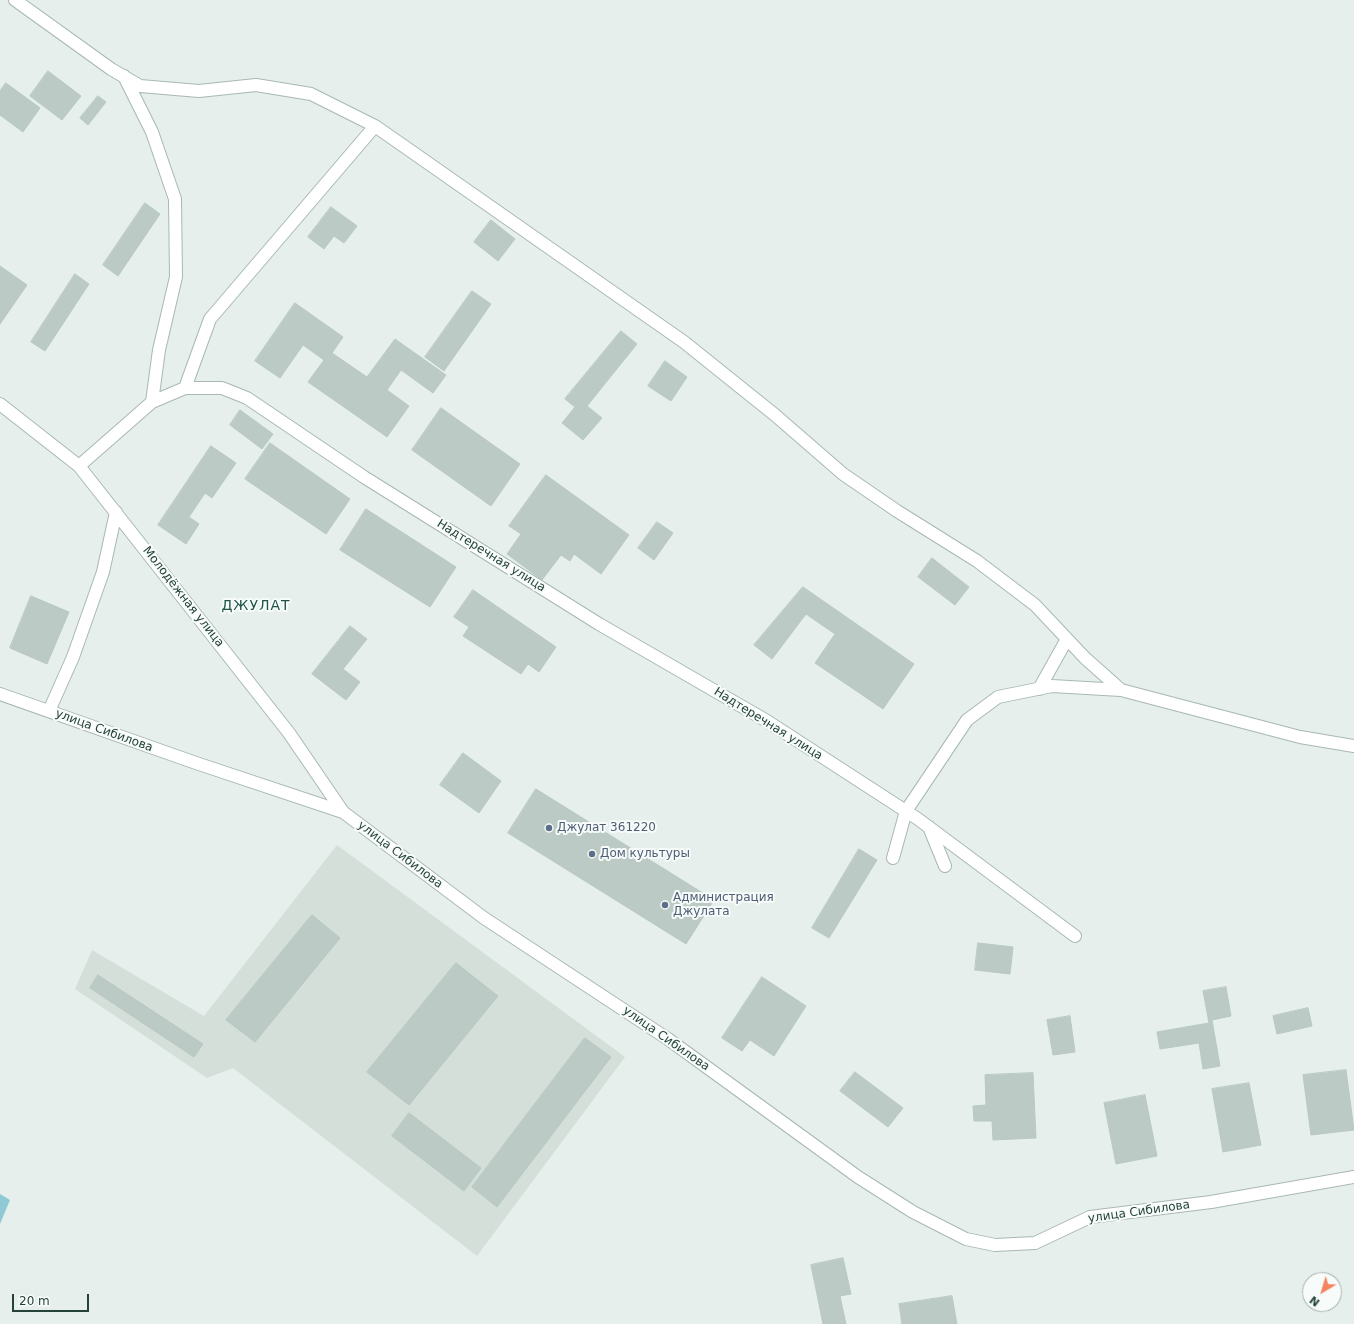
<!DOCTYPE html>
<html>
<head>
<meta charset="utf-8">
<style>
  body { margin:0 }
  #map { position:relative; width:1354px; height:1324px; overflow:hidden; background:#e6efeb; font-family:"DejaVu Sans",sans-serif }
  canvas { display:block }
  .north { position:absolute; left:1302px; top:1272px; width:40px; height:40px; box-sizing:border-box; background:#f7fbf9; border:1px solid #a3b1ad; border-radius:50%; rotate:218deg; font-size:11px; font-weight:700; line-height:16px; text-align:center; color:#24423a }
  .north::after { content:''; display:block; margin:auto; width:14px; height:18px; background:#f4845f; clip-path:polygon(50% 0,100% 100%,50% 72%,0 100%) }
  .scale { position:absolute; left:12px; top:1294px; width:77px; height:18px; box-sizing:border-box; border:2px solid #24423a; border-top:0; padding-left:5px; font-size:12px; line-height:14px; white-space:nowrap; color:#24423a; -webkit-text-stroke:3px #f7fbf9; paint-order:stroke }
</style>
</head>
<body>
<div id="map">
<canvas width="1354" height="1324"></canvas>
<div class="north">N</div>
<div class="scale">20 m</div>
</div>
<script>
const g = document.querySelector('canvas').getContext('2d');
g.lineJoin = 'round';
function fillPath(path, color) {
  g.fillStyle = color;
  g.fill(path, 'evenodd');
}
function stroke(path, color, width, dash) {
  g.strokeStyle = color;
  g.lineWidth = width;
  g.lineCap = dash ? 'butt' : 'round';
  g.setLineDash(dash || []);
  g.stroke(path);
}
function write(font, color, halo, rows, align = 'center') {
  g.font = font + ' "DejaVu Sans",sans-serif';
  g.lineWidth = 4;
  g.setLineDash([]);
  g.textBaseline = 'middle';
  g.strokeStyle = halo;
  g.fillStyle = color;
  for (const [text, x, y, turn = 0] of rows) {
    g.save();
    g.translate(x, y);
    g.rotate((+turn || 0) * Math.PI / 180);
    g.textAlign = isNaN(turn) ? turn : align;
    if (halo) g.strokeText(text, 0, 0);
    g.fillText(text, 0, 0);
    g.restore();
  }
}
fillPath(new Path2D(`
  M337,845l288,212 -148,199 -244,-188 -26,10 -132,-89 17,-39 112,66z`), '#d4dfda');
fillPath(new Path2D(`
  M0,1194l10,6 -10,24z`), '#8ec9d4');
const building = new Path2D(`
  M48,71l33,25 -19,24 -32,-24z
  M6,83l34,25 -17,24 -23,-17v-24z
  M98,96l8,6 -18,23 -8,-7z
  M145,203l15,11 -42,62 -15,-11z
  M331,207l26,19 -13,17 -10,-7 -10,13 -16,-12z
  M491,220l24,19 -17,22 -24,-19z
  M0,266l27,19 -27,39z
  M75,274l14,10 -44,67 -14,-9z
  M472,291l19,13 -47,67 -19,-14z
  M295,303l48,34 -11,16 35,24 28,-38 51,36 -13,18 -32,-23 -14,20 22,16 -22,31 -79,-55 16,-22 -21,-15 -23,33 -25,-17z
  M621,331l16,13 -50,62 15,12 -19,22 -21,-17 13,-16 -10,-8z
  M665,361l22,16 -16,24 -23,-15z
  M441,408l79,56 -29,42 -79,-56z
  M240,410l33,24 -11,15 -32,-24z
  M270,443l80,56 -24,35 -81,-55z
  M211,446l25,17 -24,35 -7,-5 -16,24 10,7 -13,20 -28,-19z
  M546,475l83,60 -28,39 -27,-20 -4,7 -9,-6 -19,25 -35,-26 14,-20 -12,-8z
  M366,509l90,58 -26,40 -90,-57z
  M657,522l16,11 -19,27 -16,-12z
  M932,558l37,29 -14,18 -37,-28z
  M803,587l111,77 -31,45 -68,-46 20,-29 -29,-20 -34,45 -18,-14z
  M473,590l83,57 -17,25 -11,-8 -7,10 -58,-38 6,-9 -15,-10z
  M31,596l38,16 -22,52 -37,-16z
  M350,626l17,13 -24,30 17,13 -14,18 -34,-26z
  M463,753l38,28 -22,32 -39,-28z
  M536,789l178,111 -28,44 -178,-111z
  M859,849l18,11 -48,78 -17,-10z
  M312,915l28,23 -85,104 -29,-22z
  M978,943l35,4 -3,27 -35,-4z
  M456,963l42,33 -89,109 -42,-33z
  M98,975l105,69 -9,13 -104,-69z
  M762,977l44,29 -32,50 -24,-16 -8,11 -20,-13z
  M1226,987l5,29 -19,4 8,46 -17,3 -4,-26 -39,6 -3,-17 52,-9 -6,-32z
  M1308,1008l4,18 -35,8 -4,-18z
  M1070,1016l5,36 -22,3 -6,-35z
  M585,1038l26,19 -114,150 -25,-20z
  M1346,1070l8,60 -43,5 -8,-60z
  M855,1072l48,36 -15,19 -48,-36z
  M1033,1073l3,65 -43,2 -1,-19h-18l-1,-15 13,-1 -1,-30z
  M1249,1083l12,62 -38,7 -11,-63z
  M1145,1095l12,61 -41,8 -12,-61z
  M409,1113l72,55 -17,23 -72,-55z
  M843,1258l8,36 -11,2 6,28h-23l-12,-59z
  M952,1296l5,28h-55l-3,-20z`);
fillPath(building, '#bbcac4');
stroke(building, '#b8c9c2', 1);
const minor = new Path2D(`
  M15,0l96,69 29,17 59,5 57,-6 55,9 64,32 309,216 91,73 68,59 54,37 80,50 58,44 50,53 36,32 179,47 54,9
  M124,76l28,56 23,67 1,78 -17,73 -7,52
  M185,388l25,-69 165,-193
  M0,404l79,62 210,267 54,79
  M79,466l73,-64 33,-14h37l25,10 117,79 235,147 168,97 151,98 157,117
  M1039,689l28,-50
  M0,694l196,69 147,49 141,106 184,121 190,138 55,35 53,27 29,6 40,-2 55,-26 121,-15 143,-25
  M49,711l24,-54 30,-85 13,-60
  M929,827l16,39
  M893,858l13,-47 61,-91 31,-23 54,-11 69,4`);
stroke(minor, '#a8b8b2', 14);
stroke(minor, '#fff', 12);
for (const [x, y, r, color] of [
  [549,828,4,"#5c6f8a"],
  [592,854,4,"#5c6f8a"],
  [665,905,4,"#5c6f8a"]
]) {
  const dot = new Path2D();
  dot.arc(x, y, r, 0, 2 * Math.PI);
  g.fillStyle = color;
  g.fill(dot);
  stroke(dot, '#f7fbf9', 1.5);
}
write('12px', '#24423a', '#f7fbf9', [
  ["Надтеречная улица",491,556,32],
  ["Молодёжная улица",183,597,52],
  ["Надтеречная улица",768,724,32],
  ["улица Сибилова",104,731,20],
  ["улица Сибилова",400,855,37],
  ["улица Сибилова",666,1039,35],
  ["улица Сибилова",1139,1212,-8]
]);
write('12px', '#4e5e75', '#f7fbf9', [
  ["Джулат 361220",557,828],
  ["Дом культуры",600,854],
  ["Администрация",673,898],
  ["Джулата",673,912]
], 'left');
g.letterSpacing = '1px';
write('14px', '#1f5548', '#f7fbf9', [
  ["ДЖУЛАТ",256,606]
]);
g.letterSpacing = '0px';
</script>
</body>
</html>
